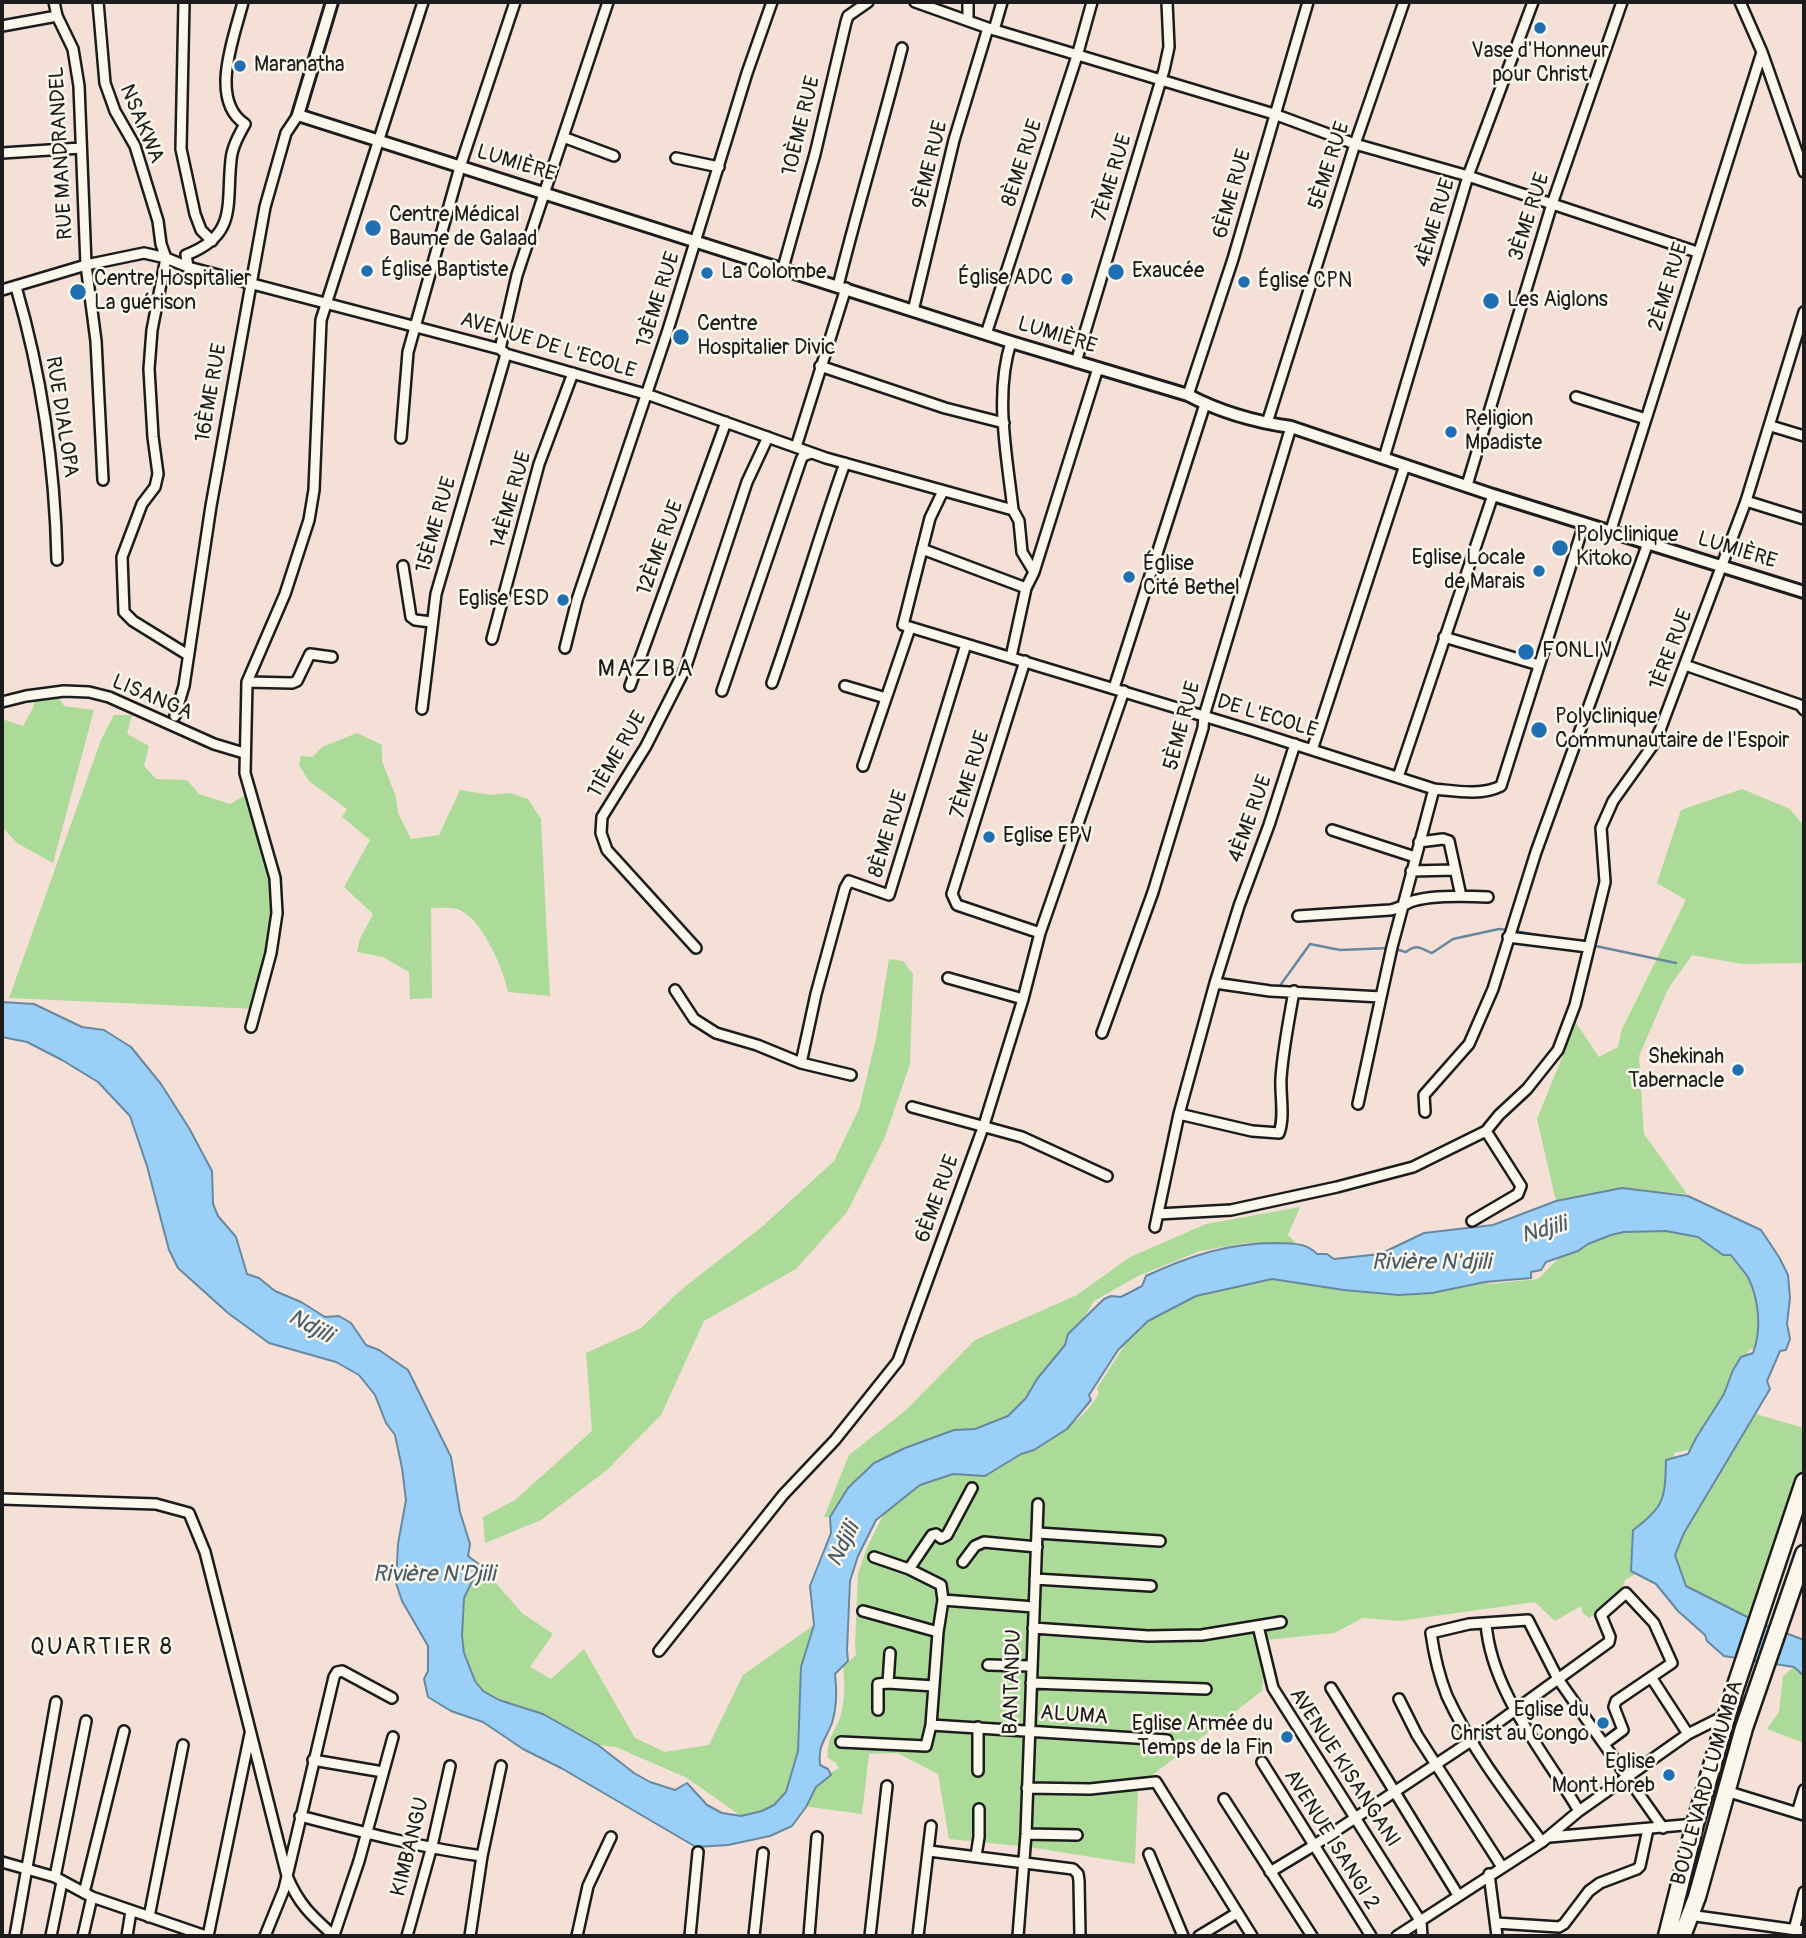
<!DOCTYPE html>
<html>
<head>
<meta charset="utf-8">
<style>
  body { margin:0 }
  #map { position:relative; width:1806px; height:1938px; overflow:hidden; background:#f4e0d7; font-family:Pangolin,sans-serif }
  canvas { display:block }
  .frame { position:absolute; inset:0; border:4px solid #1c1c1c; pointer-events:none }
</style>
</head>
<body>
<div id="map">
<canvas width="1806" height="1938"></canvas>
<div class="frame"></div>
</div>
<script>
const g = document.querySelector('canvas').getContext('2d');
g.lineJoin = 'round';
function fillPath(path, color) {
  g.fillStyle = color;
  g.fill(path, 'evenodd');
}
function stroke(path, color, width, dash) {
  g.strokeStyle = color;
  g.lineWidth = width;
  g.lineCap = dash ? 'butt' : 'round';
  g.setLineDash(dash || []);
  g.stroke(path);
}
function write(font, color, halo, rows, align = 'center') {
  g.font = font + ' Pangolin,sans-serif';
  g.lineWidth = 5;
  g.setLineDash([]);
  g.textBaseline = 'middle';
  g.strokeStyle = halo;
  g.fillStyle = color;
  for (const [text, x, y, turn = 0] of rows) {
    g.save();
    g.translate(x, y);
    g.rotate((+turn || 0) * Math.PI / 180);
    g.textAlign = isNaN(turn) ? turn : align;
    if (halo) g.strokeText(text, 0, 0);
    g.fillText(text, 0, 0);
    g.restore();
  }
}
fillPath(new Path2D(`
  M36,694l21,1 7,11 30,4 -41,153 -36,-20 -15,-16v-108l21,7 10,-18z
  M114,715h18l-5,19 22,12 -5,20 12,13 31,1 12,14 31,10 19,-11 26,85v48l-19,83 -247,-11 92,-258z
  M357,733l25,12v16l14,36 2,16 13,26 28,-4 21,-45 31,5 19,-2 18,6 13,20 9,177 -42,-4c-5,-24 -25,-71 -48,-82 -7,-3 -21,-2 -29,-2l1,90 -22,1 -1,-27 -26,-15 -26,-5 3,-13 13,-25 -29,-27 26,-47 -28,-23 5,-8 -38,-28 -10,-16 2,-9 12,1 9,-10z
  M1742,789l48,20 14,17v137l-62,1 -50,-9 -24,34 -29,67 5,78 43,60 -65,-6 -66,13 -19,-82 39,-96 23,34 19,-10 4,-18 64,-129 -29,-17 24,-73z
  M889,959l14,2 10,13 -3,90 -25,73 -38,75 -51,57 -92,52 -43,94 -54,55 -66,50 -56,23 -2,-26 32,-17 77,-69 -6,-78 55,-25 41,-39 81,-63 71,-65 25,-52 17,-70z
  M1300,1207l-12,28 9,9 -51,-1 -46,8 -62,25 -44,25 -11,18 -15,15 -3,11 -28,34 -11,19 -18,18 -33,13 -21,1 -23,10 -83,48 -18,29h-6l25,-62 56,-44 70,-71 102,-45 53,-38 76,-33z
  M1619,1229l88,1 49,42 5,74 -12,4 -53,98 -22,5c-1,36 -1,48 -32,71l-1,23 4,22 -20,11c-4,18 -20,29 -36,38l-6,-5 -2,-7 -26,15 -20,-19 -136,19 -36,-3 -29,15 -68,7 -4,51 -124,95 -3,78 -106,-17 -80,-8 -11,-65 -41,-21 -28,1 -7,60 -59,-8 18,-28 18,-10 -3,-5 -8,-5c-2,-21 8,-26 13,-44 4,-16 4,-31 2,-47l13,-12 -1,-11 3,-70 8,-24 18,-37 44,-34 135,-50c15,-8 28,-21 36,-36l-2,-5 29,-45 30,-28 48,-25 44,-11h226l16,5 48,-5 29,-29z
  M1756,1414l48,14v47l-45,148 -73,-37 -11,-31 9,-22z
  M480,1565l42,48 31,21 -23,33 21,12 33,-30 51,89 30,14 44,-7 34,-70 71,-50 -13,42 -3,84 -7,30 -5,11 -12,13 -12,6 -21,5 -54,-38 -71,-31 -18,-2 -55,-31 -44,-14 -16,-9 -8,-10 -11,-28 -2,-17 2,-38z
  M1794,1667l10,9v67l-37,-14 12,-17 4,-36z`), '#abda99');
const water = new Path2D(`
  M2,1002l32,2 48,23 22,3 27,17 30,37 28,44 23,43 1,33 5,12 18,21 11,37 12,4 16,13 26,11 24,15 14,-1 12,7 15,22 13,5 29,20 43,87 9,55 10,32 -2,12 12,9 -16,33 -2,38 2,17 11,28 8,10 16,9 44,14 55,31 36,28 16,9 25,8 12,-7 20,22 15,8 19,3 21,-5 12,-6 12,-13 12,-41 3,-84 13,-42 -4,-39 21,-53 -1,-16 18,-29 26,-25 31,-15 49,-18 21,-1 33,-13 18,-18 11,-19 28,-34 3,-11 36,-35 7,-3 10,1 21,-11 4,-10c43,-20 82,-33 130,-33 16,1 29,-1 41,11h10l7,5 46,-5 44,-21 69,-8 63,-24 66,-13 66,8 73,34 18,27 9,18 2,23 -3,26 3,15 -4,11 -6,1 -13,30 3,8 -86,144 -9,22 11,31 73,37 45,17v36l-10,-9 -70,-11 -17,-15 -2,-6 -27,-24 -22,-27 -25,-13 2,-41c32,-23 32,-32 33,-70l22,-6 8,-16 28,-44 9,-24 8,-13 12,-4c9,-23 6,-54 -5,-76 -5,-7 -12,-15 -17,-22h-8l-25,-18 -32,-6 -42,1 -13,3 -23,9 -10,7 -32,11 -5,8 -10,2v6l-46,4 -53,11 -33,2 -55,-5 -72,-11 -76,17 -48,25 -30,29 -29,45 2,5 -24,29 -33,21 -13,4 -36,22 -32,-2 -33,11 -44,35 -18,36 -8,25 -3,69 1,11 -13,13c2,16 2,33 -3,49 -7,18 -14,21 -12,42l8,4 3,6 -15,12 -10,20 -14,19 -22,10 -42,9 -32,2 -135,-79 -38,-19 -40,-27 -32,-11 -23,-14 -4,-18 4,-8v-25l-26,-45 -6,-18 2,-39 8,-44 -4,-32 -7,-33 -9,-12 -11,-28 -16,-20 -23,-13 -67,-19 -41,-30 -50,-45 -9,-18 -22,-84 -17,-50 -32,-34 -36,-22 -35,-18 -25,-5z`);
fillPath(water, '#9ad0f8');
stroke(water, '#6888a0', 2);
stroke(new Path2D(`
  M1515,931l38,7
  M1591,945l85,18
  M1395,949l11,3c12,-9 15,-3 26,1l21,-14 46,-10 9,1
  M1279,987l31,-43 30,6 49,-2`), '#6888a0', 2.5);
const minor = new Path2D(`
  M54,2l3,14 16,33 6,37 7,179 10,76 7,139
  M98,2l7,81 10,28 20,35 23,75 3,23 5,14 -14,72 -3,39 4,68 5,37 -3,13 -13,17 -20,53 2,55 9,9 55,34
  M184,2l-3,147 14,65 6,16 11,11
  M915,2l73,26 286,86 81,30 113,32 229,76
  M1740,2l22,50 42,120
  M968,20v-18
  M2,26l55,-10
  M994,30l8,-28
  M563,137l51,19
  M2,153l79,-5
  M676,158l43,9
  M188,267l-2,-12c52,-20 40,-50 45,-95 1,-13 8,-25 14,-36 -37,-24 -10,-89 -2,-122
  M783,268l32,-114 31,-132 2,-6 20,-14
  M20,285l-4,2c26,89 39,180 41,273
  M838,286c20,-80 44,-159 64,-238
  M2,290l84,-25 58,-12 22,5 22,9 312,82 6,5 146,42 174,62 187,52
  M913,311l41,-171 34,-112
  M986,334l91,-278 15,-54
  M1011,342c-17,54 -4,113 2,168l6,11 3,31 12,20
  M500,349l17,-74 91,-273
  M1076,362l88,-292 5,-23 -2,-45
  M820,366l125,42 59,15
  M1188,395l45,-136 75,-257
  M1576,397l70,22
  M1267,423l88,-279 49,-142
  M1771,426l33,10
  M401,438l7,-86 52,-185 55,-165
  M796,447l50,-159
  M1384,458l84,-282 65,-174
  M1467,485l85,-281 70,-202
  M943,491l-13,27 -27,107 350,106 181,58c22,2 47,7 67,-3l83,-262
  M1746,501l58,18
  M1610,533l152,-481
  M922,549l104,39
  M403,566l8,51 4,3 16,2
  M1444,637l95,28
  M492,639l47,-175 34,-91
  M565,648l12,-48 90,-267 80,-260 25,-71
  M1011,657l15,-69 8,-16 64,-204
  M1025,661l-73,233 5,11 83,28
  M1685,665l115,40 4,5
  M247,682l45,1 5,-2 13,-27 22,3
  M772,683c26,-73 47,-147 73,-220
  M630,686l96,-264
  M845,686l41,12
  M1114,688l91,-284
  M722,691l79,-231 2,-4 8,-3
  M2,702l24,-6 38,-5 25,1 20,5 105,47 30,9
  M422,709l14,-115 70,-240
  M175,716l9,-30 27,-180 54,-299 21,-74 12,-18
  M1312,750l93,-285
  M863,766l47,-138
  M1398,777l95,-282
  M1332,830l83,27
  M1419,842l24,-3 6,2 12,55
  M1411,871l44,-1
  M1298,916l92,-6c9,-1 13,-5 20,-8 19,-7 58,-6 78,-5
  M1508,937l80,10
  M696,948l-89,-98 -6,-17 1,-16 44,-71 39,-77 62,-187 21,-45
  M948,978l75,21
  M1215,983l55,8 111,6 -23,107
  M675,990l19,29 22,14 41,12 44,18 50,12
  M1381,997l11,-50 42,-158
  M251,1027l20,-74 6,-40 -2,-35 -30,-105 2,-91 38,-88 24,-74 5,-30 7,-170 102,-318
  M1102,1033l51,-141 50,-164 1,-12 87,-289
  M801,1063l15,-69 29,-106 4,-7 40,14 77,-251
  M912,1107l110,30 85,39
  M1425,1112l-1,-17 45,-51 24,-55 43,-137 112,-309
  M1179,1114l73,17 27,2c6,-16 1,-38 2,-55 2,-29 8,-58 13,-87
  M1158,1214l73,-4 106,-23 76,-20 73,-36 13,-16 28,-26 31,-39 17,-45 30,-123 -4,-54 12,-27 40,-56 7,-15 86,-229 58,-189
  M1472,1221l46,-27 3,-8 -35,-55
  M1155,1227l24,-113 36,-131 24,-77 30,-81 26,-81
  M2,1499l154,5 33,9 16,39 82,324c12,29 25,40 47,60
  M1038,1533l122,8
  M874,1557l35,12 32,16 2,15
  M963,1562l12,-16 9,-4 53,5
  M909,1569l23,-34 4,-1 5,4 6,-3 25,-47
  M1035,1579l116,7
  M1034,1607l-91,-7 -5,32 -7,93 236,15
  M863,1611l75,21
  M1486,1623c5,69 59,130 93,188
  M1258,1626l15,62 148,234 1,14
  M1033,1628l115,8 54,-1 79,-13
  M659,1651l124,-156 52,-55 63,-79 86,-236 39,-126 17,-66 84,-242
  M890,1653l-2,30 46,3
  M988,1665l43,1
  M1651,1677l37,57
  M1031,1683l175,6
  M1331,1688l127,207
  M1399,1699l18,36 85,132
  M878,1710v-26l10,-1
  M978,1727v44
  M841,1742l85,4 5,-21
  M313,1760l70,12
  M1262,1762l109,174
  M1027,1788l63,1 66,-7 96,154
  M1726,1791l78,24
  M1224,1799l88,137
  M1797,1813l7,-23
  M300,1816c58,15 122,32 182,40
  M1026,1834l51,1
  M1550,1837l145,-13
  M1542,1842c-34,-46 -71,-94 -95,-146 -8,-20 -13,-42 -16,-63l38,-9 59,-4 30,59 105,149
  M929,1851l144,18 5,5 1,7 1,55
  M1149,1854l34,82
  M976,1856l3,-19v-28
  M2,1862l53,15 37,20 114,39
  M1270,1872l43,-26 176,-117 120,-87 1,-5 -9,-22 25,-22 28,30 18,40 -56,38 -2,6 9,23 -19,14
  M1489,1874l8,62
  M55,1877l31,-156
  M84,1893l40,-162
  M1689,1915l115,16
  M149,1917l34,-172
  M1496,1923l63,4 5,-3 25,-33 11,-8 37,-14 3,-3 8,-37
  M1794,1930l10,-38
  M334,1935l25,-74 34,-124
  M15,1936l41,-234
  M51,1936l11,-54
  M83,1936l9,-39
  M127,1936l4,-25
  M208,1936l42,-202
  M265,1936l19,-47 50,-212 3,-5 5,-1 50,27
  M407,1936l25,-90 18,-80
  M470,1936l12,-80 19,-90
  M577,1936l11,-50 23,-49
  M690,1936l8,-84
  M754,1936l9,-83
  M809,1936l8,-99
  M870,1936l17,-150
  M918,1936l13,-110
  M1018,1936l8,-102 12,-330
  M1199,1936l38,-23
  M1397,1936l145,-94 37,-31 109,-77 38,-19`);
const tertiary = new Path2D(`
  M332,2l-34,113 713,227 177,53c32,17 68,27 103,32l202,68 311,97`);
const trunk = new Path2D(`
  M1667,1936l28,-112 39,-133 70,-209
  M1682,1936l15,-39 47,-169 60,-174`);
stroke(minor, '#1c1c1c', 14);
stroke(tertiary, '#1c1c1c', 16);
stroke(trunk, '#1c1c1c', 21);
stroke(minor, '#fbf7ec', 9);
stroke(tertiary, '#fbf7ec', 10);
stroke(trunk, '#fbf7ec', 16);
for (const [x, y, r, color] of [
  [1540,28,7,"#1f6fb2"],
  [240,66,7,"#1f6fb2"],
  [373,228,9,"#1f6fb2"],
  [367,271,7,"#1f6fb2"],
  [1116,272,9,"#1f6fb2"],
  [707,273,7,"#1f6fb2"],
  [1067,279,7,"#1f6fb2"],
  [1244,282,7,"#1f6fb2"],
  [78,292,9,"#1f6fb2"],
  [1491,301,9,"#1f6fb2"],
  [681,337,9,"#1f6fb2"],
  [1451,432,7,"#1f6fb2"],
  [1560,548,9,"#1f6fb2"],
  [1539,571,7,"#1f6fb2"],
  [1129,577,7,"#1f6fb2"],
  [563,600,7,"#1f6fb2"],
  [1526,652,9,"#1f6fb2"],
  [1539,730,9,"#1f6fb2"],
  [989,837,7,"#1f6fb2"],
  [1738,1070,7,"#1f6fb2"],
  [1603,1723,7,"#1f6fb2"],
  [1287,1737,7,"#1f6fb2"],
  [1669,1775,7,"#1f6fb2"]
]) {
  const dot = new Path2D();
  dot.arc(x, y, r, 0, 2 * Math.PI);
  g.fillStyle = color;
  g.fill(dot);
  stroke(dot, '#fbf7ec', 2.5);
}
write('21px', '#1c1c1c', '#fbf7ec', [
  ["Vase d'Honneur",1540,52,"center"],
  ["pour Christ",1540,76,"center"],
  ["Maranatha",254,66],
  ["Centre Médical",389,216],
  ["Baume de Galaad",389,240],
  ["Église Baptiste",381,271],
  ["Exaucée",1132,272],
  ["La Colombe",721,273],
  ["Église ADC",1053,279,"right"],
  ["Centre Hospitalier",94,280],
  ["La guérison",94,304],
  ["Église CPN",1258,282],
  ["Les Aiglons",1507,301],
  ["Centre",697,325],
  ["Hospitalier Divic",697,349],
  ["Religion",1465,420],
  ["Mpadiste",1465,444],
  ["Polyclinique",1576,536],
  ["Kitoko",1576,560],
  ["Eglise Locale",1525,559,"right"],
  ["de Marais",1525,583,"right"],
  ["Église",1143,565],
  ["Cité Bethel",1143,589],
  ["Eglise ESD",549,600,"right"],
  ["FONLIV",1542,652],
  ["Polyclinique",1555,718],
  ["Communautaire de l'Espoir",1555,742],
  ["Eglise EPV",1003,837],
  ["Shekinah",1724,1058,"right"],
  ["Tabernacle",1724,1082,"right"],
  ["Eglise du",1589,1711,"right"],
  ["Christ au Congo",1589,1735,"right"],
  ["Eglise Armée du",1273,1725,"right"],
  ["Temps de la Fin",1273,1749,"right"],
  ["Eglise",1655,1763,"right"],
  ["Mont Horeb",1655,1787,"right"]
], 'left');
write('21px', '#1c1c1c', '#fbf7ec', [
  ["NSAKWA",141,124,67],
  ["10ÈME RUE",802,126,-76],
  ["RUE MANDRANDEL",62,153,-93],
  ["8ÈME RUE",1023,163,-72],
  ["LUMIÈRE",516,164,17],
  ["9ÈME RUE",931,165,-76],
  ["5ÈME RUE",1330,166,-72],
  ["7ÈME RUE",1113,178,-73],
  ["6ÈME RUE",1233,194,-74],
  ["3ÈME RUE",1530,217,-72],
  ["4ÈME RUE",1436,223,-73],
  ["2ÈME RUE",1669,287,-73],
  ["13ÈME RUE",659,300,-72],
  ["LUMIÈRE",1057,336,17],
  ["AVENUE DE L'ECOLE",548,346,17],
  ["16ÈME RUE",212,393,-80],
  ["RUE DIALOPA",61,417,81],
  ["14ÈME RUE",512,500,-74],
  ["15ÈME RUE",437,525,-74],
  ["12ÈME RUE",661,548,-70],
  ["LUMIÈRE",1737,551,17],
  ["1ÈRE RUE",1672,650,-69],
  ["LISANGA",152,698,23],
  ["DE L'ECOLE",1267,717,17],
  ["5ÈME RUE",1183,726,-75],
  ["11ÈME RUE",618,755,-60],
  ["7ÈME RUE",971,775,-73],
  ["4ÈME RUE",1251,819,-70],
  ["8ÈME RUE",889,834,-73],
  ["6ÈME RUE",938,1199,-70],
  ["BANTANDU",1013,1682,-88],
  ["ALUMA",1074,1716,4],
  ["AVENUE KISANGANI",1344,1768,57],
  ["BOULEVARD LUMUMBA",1708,1783,-74],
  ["AVENUE ISANGI 2",1331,1840,58],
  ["KIMBANGU",411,1847,-76]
]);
write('italic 23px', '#485b69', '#fbf7ec', [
  ["Ndjili",1544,1231,-16],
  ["Rivière N'djili",1431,1263],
  ["Ndjili",310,1327,28],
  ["Ndjili",844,1545,-64],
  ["Rivière N'Djili",434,1575]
]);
g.letterSpacing = '2px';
write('24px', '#1c1c1c', '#fbf7ec', [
  ["MAZIBA",646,670],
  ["QUARTIER 8",102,1648]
]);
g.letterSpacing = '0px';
</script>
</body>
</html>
